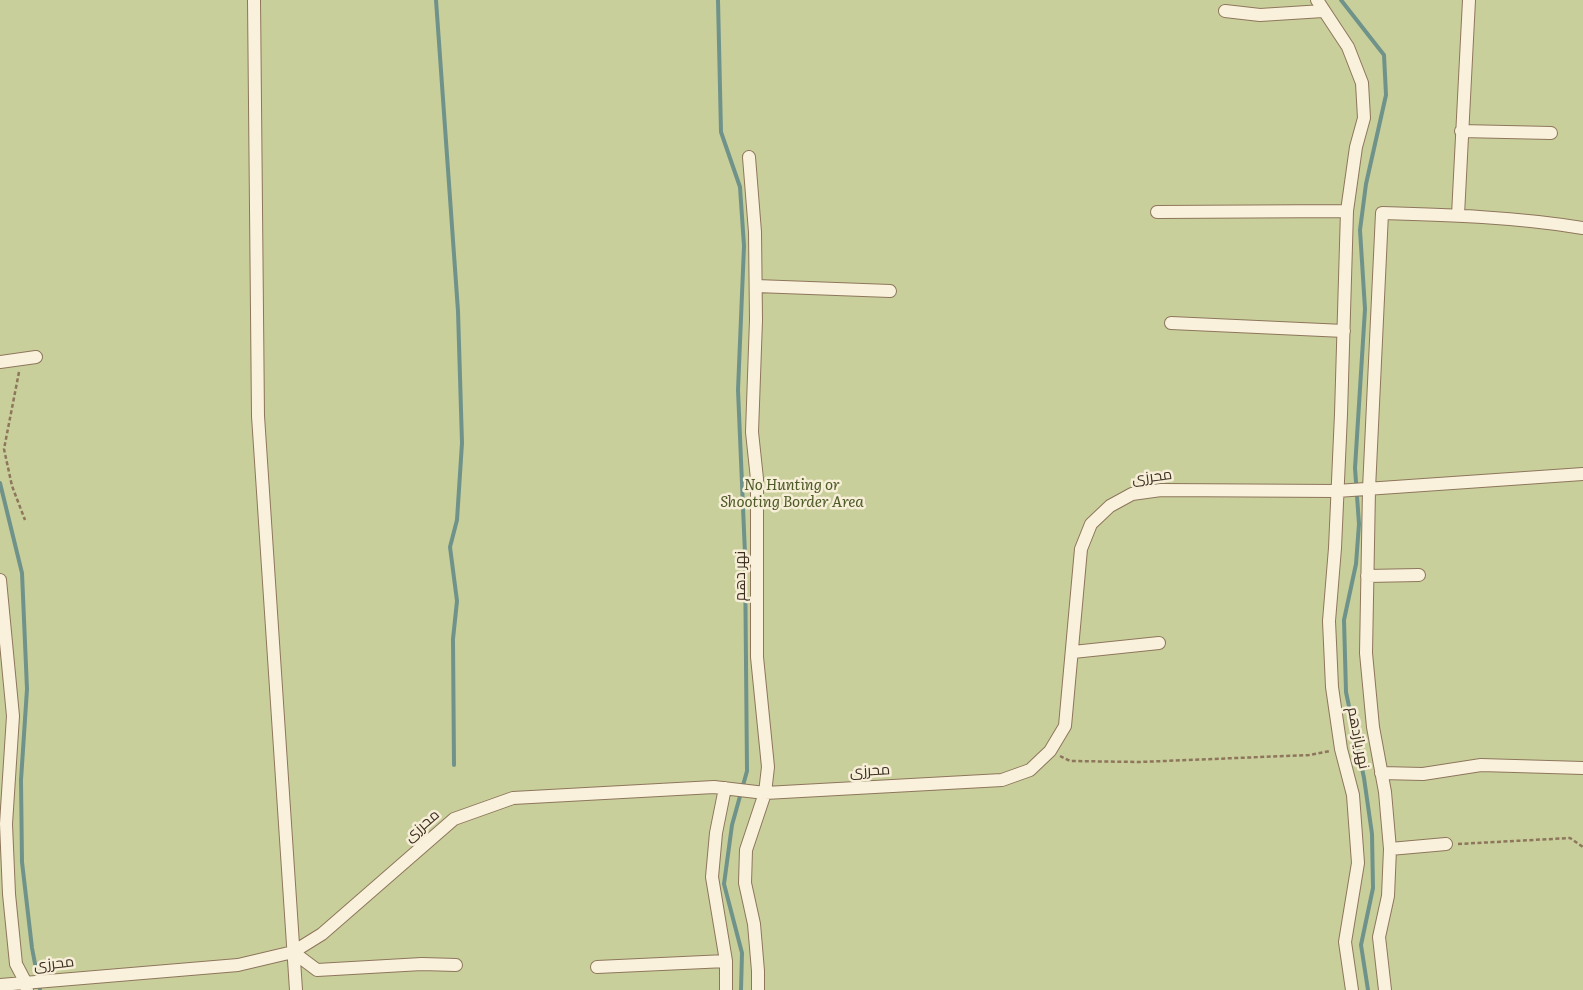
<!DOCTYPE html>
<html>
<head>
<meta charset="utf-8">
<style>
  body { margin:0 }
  canvas { display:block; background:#f0e4c8 }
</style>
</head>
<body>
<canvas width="1583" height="990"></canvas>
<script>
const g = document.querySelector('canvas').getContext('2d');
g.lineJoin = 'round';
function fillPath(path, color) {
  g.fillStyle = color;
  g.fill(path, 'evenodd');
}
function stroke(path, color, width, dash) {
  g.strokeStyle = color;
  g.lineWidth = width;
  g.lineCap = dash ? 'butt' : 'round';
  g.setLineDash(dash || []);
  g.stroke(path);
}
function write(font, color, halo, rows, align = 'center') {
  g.font = font + ' Literata,Cairo,serif';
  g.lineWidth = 5;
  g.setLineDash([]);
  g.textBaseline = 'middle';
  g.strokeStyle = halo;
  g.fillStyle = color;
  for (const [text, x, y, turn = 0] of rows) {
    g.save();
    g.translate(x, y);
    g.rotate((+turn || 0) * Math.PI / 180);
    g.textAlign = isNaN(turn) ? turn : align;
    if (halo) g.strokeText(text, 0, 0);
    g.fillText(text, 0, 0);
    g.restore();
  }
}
fillPath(new Path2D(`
  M0,0h1583v990h-1583z`), '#c9cf9b');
stroke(new Path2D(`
  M436,0l22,311 4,132 -5,77 -7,27 7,54 -4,38 1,126
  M718,0l3,132 19,55 4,59 -6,144 7,164 2,217 -15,54 -8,59 18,69 -1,37
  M1341,0l43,55 2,40 -20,89 -6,46 5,79 -10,159 4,56 -3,40 -12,56 2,72 18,86 8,56 1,54 -12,57 7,45
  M0,483l22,90 5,116 -6,91 1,82 10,86 8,42`), '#6f938a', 4);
const minor = new Path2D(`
  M254,0l4,416 38,574
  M1317,0l31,47 14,36 2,35 -8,29 -9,64
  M1225,11l35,4 63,-4
  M1461,131l90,2
  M749,157l6,75 1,88 -4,112 5,47v178l11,110 -3,26 -19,57 -1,33 9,41 4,47v19
  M1157,212l190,-1 -6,203 -6,134 -6,73 3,66 9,62 12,46 5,68 -13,79 7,48
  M1458,215l11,-215
  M756,286l134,5
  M1171,323l173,8
  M0,362l36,-5
  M1367,576l52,-1
  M0,580l13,136 -7,108 3,70 7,70 10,19 1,7
  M1073,652l86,-9
  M1381,773l42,1 58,-9 102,3
  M725,788l-9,45 -4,44 14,84v29
  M1390,849l56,-5
  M293,952l24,18 105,-6 34,1
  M597,967l129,-6
  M0,985l238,-20 55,-13 29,-18 132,-115 59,-21 201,-11 51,6 237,-13 28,-10 20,-19 15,-25 16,-177 10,-25 19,-18 22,-12 29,-4 176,1 246,-17
  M1385,990l-6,-53 9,-41 2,-47 -5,-57 -12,-65 -7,-74 3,-164 13,-276c67,2 134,4 201,15`);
stroke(minor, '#8d765c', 14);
stroke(new Path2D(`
  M19,372l-15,77 8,37 13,34
  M1060,756l10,5 70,1 169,-7 21,-4
  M1458,844l112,-6 13,9`), '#8d765c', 2.5, [4, 2.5]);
stroke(minor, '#faf1dc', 12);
write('15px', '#3d2e20', '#f7eed8', [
  ["محرزی",1152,477,-7],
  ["نهر دهم",741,576,-90],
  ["نهر یازدهم",1358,738,79],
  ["محرزی",870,771,-3],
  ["محرزی",422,826,-41],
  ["محرزی",54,964,-6]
]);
write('italic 15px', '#4d5a26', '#f7eed8', [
  ["No Hunting or",792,486],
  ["Shooting Border Area",792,503]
]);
</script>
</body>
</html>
